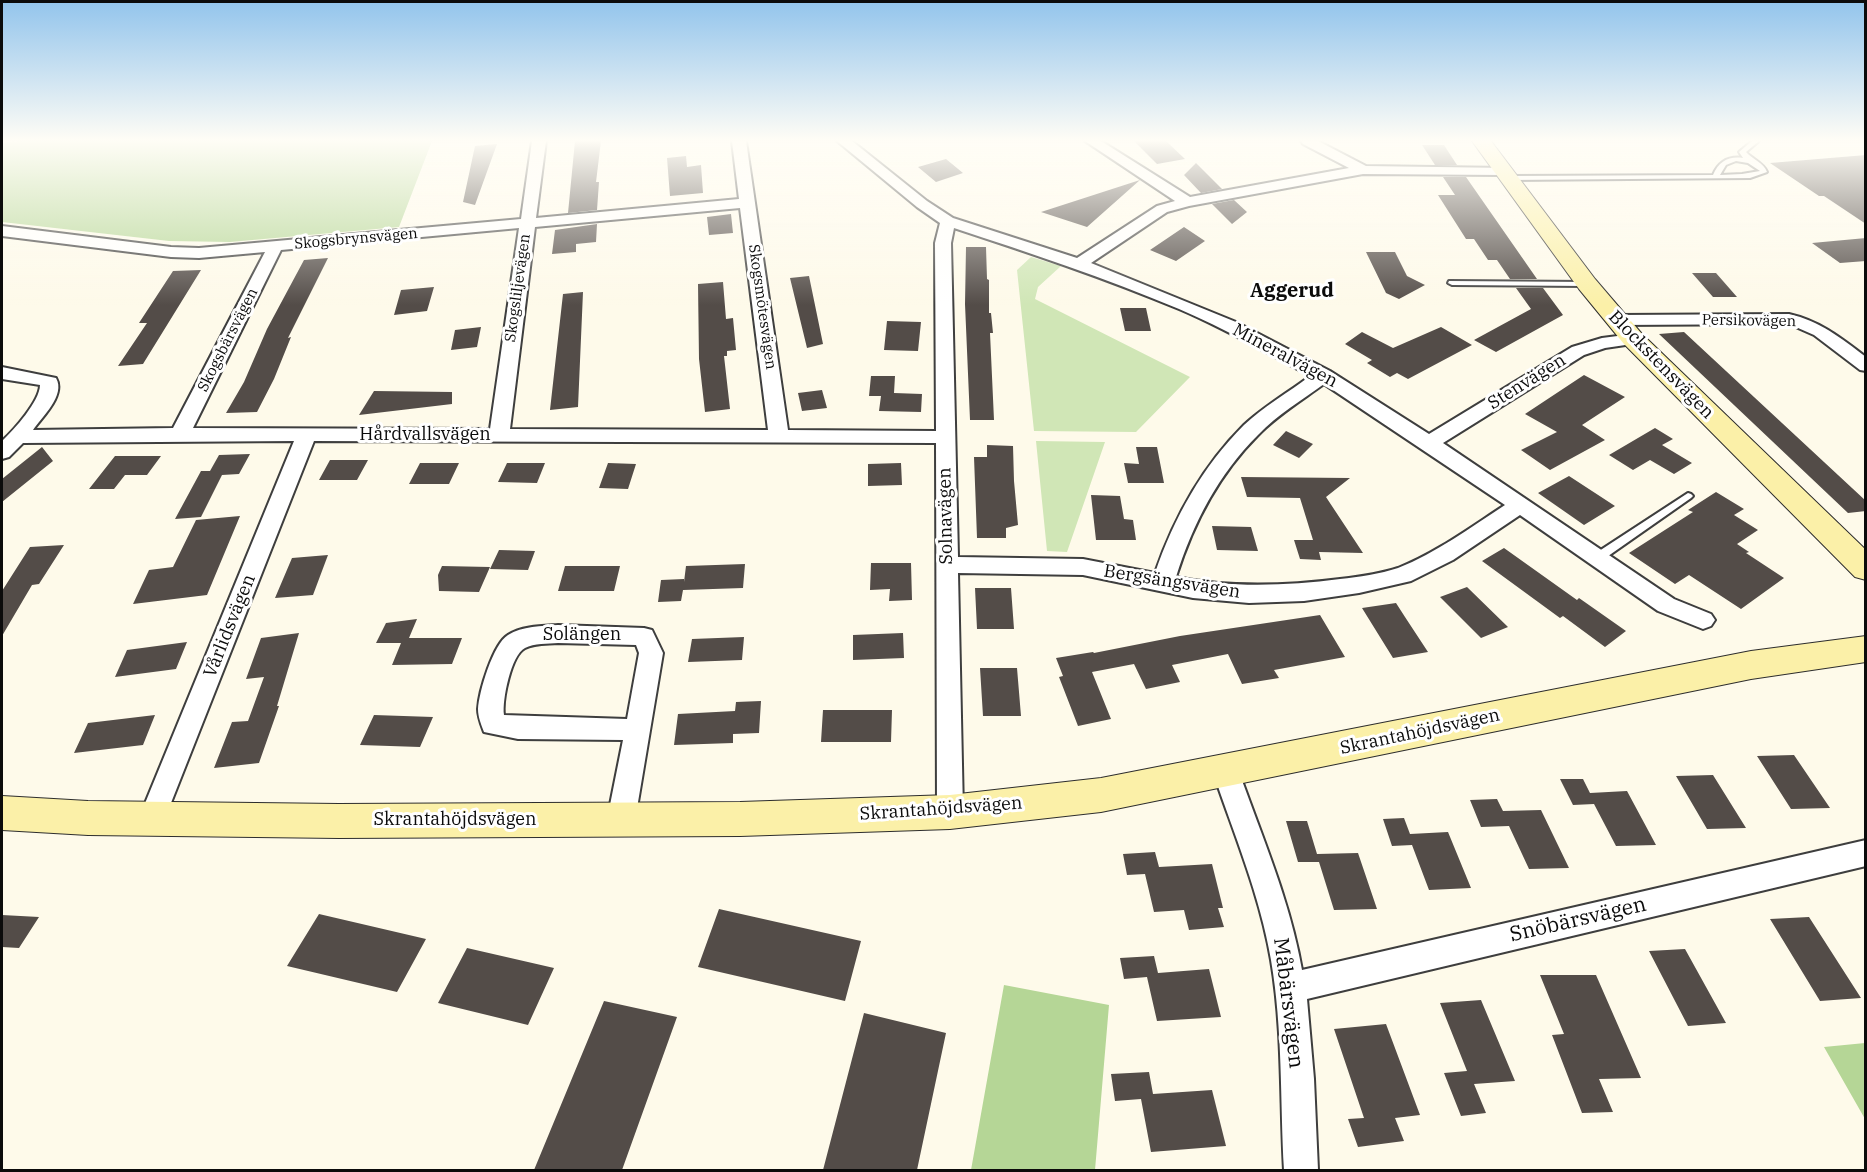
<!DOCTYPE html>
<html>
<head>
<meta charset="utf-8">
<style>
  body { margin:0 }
  #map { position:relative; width:1867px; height:1172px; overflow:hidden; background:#fefaea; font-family:"IBM Plex Serif",serif }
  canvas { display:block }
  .frame { position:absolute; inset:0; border:3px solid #0b0b0b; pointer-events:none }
</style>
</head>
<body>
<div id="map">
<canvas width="1867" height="1172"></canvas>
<div class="frame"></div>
</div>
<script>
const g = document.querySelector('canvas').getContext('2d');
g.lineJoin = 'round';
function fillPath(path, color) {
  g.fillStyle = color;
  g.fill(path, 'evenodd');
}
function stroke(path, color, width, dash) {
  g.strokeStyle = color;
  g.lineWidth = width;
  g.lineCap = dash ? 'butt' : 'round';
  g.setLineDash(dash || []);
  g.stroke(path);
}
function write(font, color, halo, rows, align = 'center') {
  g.font = font + ' "IBM Plex Serif",serif';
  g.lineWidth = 6;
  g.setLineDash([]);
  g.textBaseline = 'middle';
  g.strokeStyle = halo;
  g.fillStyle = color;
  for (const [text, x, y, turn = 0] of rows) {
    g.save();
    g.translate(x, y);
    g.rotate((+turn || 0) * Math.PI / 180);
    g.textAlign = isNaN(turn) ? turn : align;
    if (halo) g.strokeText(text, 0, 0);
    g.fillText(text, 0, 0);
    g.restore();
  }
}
fillPath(new Path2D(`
  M1031,257l30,9 -23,21 -3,12 155,78 -54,55 -102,-1 -17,-161z
  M1036,441l69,1 -38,110 -20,-1z`), '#d0e6b6');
fillPath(new Path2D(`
  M19,141h413l-33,86 -169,15 -61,-1 -167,-19v-79z
  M1004,985l105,20 -14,165h-124z
  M1865,1043h1l-1,76 -41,-72z`), '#b5d696');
fillPath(new Path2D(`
  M575,141h26l-5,41h3l-2,28 -29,3z
  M1134,141h32l19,18 -28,5z
  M497,144l-22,61 -12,-3 12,-56z
  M1422,145h22l13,20h-22z
  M1866,155v69l-42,-28h-5l-49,-33z
  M686,156l1,11 14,-2 2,28 -33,3 -3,-38z
  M946,159l17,14 -27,9 -18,-15z
  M1196,163l26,26 -21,4 -17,-18z
  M1443,177h23l71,102h-27l-13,-19h-9l-14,-21h-8l-28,-44h17z
  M1140,180l-53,47 -46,-15z
  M1234,200l13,12 -15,12 -20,-20z
  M731,214l2,19 -24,2 -2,-18z
  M597,224l-1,18 -20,2v8l-24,2 3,-24z
  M1184,227l21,14 -29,20 -26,-11z
  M1866,238v23l-26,2 -28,-20z
  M966,247h20l1,32 2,1v33h2l2,20h-3l4,87h-24l-5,-116z
  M1366,252h29l12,24 18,9 -26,14 -13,-6z
  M328,258l-40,80 3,-1 -17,42 -17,33 -31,1 18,-31 23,-53 37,-69z
  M201,270l-58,94 -25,2 29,-43h-8l34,-52z
  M1692,273h24l21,24h-24z
  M809,276l14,68 -16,4 -17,-70z
  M723,282l3,37 7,-1 3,32 -9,1v5h-3l6,53 -25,3 -6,-53 -1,-75z
  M434,287l-7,24 -33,4 7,-25z
  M1516,288h27l20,27 -67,37 -22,-12 57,-31z
  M583,292l-5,115 -28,3 13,-116z
  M1120,308h26l5,23h-26z
  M887,321l34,1 -3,29 -34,-1z
  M481,327l-4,20 -26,3 4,-20z
  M1441,327l31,18 -64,34 -11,-6 -7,4 -23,-14 5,-3 -27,-16 17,-12 31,16z
  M1684,332l182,169v10l-18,2 -189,-179z
  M1584,375l41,22 -43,28 23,15 -55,30 -29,-20 36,-18 -32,-18z
  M871,376h24l-1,17 28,1 -1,18 -42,-1 2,-15h-12z
  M822,390l5,18 -25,3 -4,-18z
  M374,391l78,1v12l-93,11z
  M1655,428l18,11 -11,6 30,18 -18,11 -24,-14 -17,10 -24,-15z
  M1286,431l27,13 -14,14 -26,-13z
  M987,445l26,1 1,35 4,44 -12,3v10h-29l-3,-81h13z
  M42,447l11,14 -51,41v-23z
  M1136,447h21l7,36h-36l-4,-20 15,1z
  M250,454l-11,20 -17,1 -21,42 -26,2 26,-48h9l9,-16z
  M115,456h46l-14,19h-22l-11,14h-25z
  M330,460h38l-11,20h-38z
  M420,463h39l-10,21h-40z
  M507,463h38l-8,20 -39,-1z
  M608,463l28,1 -8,25 -29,-1z
  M901,463l1,22 -34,1v-22z
  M1569,476l46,30 -31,19 -46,-32z
  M1241,477l109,1 -24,19 37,56 -44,-1 2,8 -21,-1 -6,-19h19l-13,-42 -53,-1z
  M1716,492l28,17 -10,6 24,15 -21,14 12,8 -3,1 38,25 -43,31 -52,-34 -14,9 -46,-31 64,-41 -5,-2z
  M1091,495l29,1 4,23 9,1 3,20h-40z
  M240,516l-33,79 -74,9 16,-34 24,-3 23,-47z
  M1212,526l39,1 7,24 -41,-1z
  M64,545l-25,39 -7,1 -30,51v-45l28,-44z
  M1504,548l73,52 2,-2 47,33 -21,16 -42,-31 -3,2 -78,-57z
  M499,550l36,1 -7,19 -38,-1z
  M328,555l-15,40 -38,3 17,-40z
  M871,563h40l1,37 -23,1 1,-12 -20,1z
  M745,564l-2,24 -60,2 -2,11 -23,1 3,-22 23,-1v3l2,-16z
  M442,566l48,1 -11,25 -40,-1 -1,-16z
  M565,566h55l-6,25h-56z
  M1467,587l41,40 -27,11 -41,-41z
  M975,588h36l3,41h-37z
  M1396,603l9,14 23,35 -35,6 -31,-50z
  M1320,615l25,42 -71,13 5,8 -37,6 -14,-30 -56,11 8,17 -34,7 -12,-25 -42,8 19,47 -33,7 -19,-49 4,-1 -7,-18 37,-6 1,1 86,-17z
  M417,619l-8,19h53l-10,26 -60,1 9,-22h-25l10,-20z
  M299,633l-22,73h2l-20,57 -45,5 18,-46 16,-1 16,-44 -18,2 15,-41z
  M903,633l1,25 -51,2v-25z
  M744,637l-2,23 -54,2 4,-23z
  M187,642l-11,27 -61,8 12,-27z
  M980,668h37l4,48h-38z
  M761,701l-2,32 -26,1v9l-59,2 4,-31 57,-3 1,-9z
  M823,710h69l-1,32h-70z
  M155,715l-12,30 -69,8 14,-30z
  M374,715l59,2 -13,30 -60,-2z
  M1794,755l36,53 -39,1 -34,-53z
  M1713,775l33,53 -39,1 -31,-53z
  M1560,779h23l7,14 37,-2 29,54 -40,1 -22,-42 -21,1z
  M1497,799l6,12 38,-1 28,58 -40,1 -20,-43 -28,1 -11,-27z
  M1404,818l6,16 38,-2 23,56 -42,2 -17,-45 -20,1 -9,-27z
  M1286,821h21l10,33 41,-1 19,56 -43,1 -15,-48h-21z
  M1155,852l4,15 53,-3 11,44h-5l6,19 -35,3 -5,-20 -30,2 -9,-38 -18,1 -4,-21z
  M719,909l142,32 -16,60 -147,-34z
  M319,914l107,25 -29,53 -110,-26z
  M2,915l37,2 -20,31 -17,-1z
  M1809,917l52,81 -41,3 -50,-82z
  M467,948l87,20 -26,57 -90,-22z
  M1685,949l41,74 -38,3 -39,-75z
  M1154,956l4,17 51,-4 12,48 -64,4 -10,-44 -23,2 -4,-21z
  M1540,975h56l45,103 -42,1 14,33 -31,1 -30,-78 12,-1z
  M1481,1000l34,81 -41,3 12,29 -25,3 -17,-43 23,-2 -27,-68z
  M604,1001l73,16 -55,153h-88z
  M864,1013l82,20 -29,137h-94z
  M1386,1024l34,91 -25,3 9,23 -46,6 -10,-28 16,-1 -30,-89z
  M1149,1072l4,22 59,-4 14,56 -75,6 -10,-53 -26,2 -4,-27z`), '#534c48');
const lane = new Path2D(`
  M1752,141h7l-13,11c6,7 18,11 21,20l-17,6 -241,2 -3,-2 3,-2 204,-1c6,-14 16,-19 30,-17l-4,-6zM1736,161l12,2 12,8 -18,3 -22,1 6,-10z
  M1449,281l138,1 4,2 -4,2 -135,-1 -4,-2z
  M1688,493l3,1 2,2 -2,2 -90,63h-8l-1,-3 1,-3z`);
const street = new Path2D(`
  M532,141h14l-10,77 203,-19 -7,-58h14l42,289 148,1 -1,-188 5,-20 -23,-16 -80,-66h15l75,60 26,17 124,40 80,-52 18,-5 -90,-60h16l89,56 159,-29 -46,-24 -2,-3h17l48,25 142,2 2,3 -2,3 -5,1 -140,-1 -174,32 -22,6 -76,51 145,59 94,49 99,63 143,-87 30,-9 31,-4 6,1 3,4 -3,4 -34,5 -21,7 -141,88 231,156 37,15 4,6 -4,6 -8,3 -45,-18 -138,-96 -67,45 -42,21 -52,12 -55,8 -55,2 -56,-5 -110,-23 -125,-2 5,239 -3,9 -10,3 -10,-3 -3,-9 -1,-369 -622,-2 -149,377 -3,9 -10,3 -10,-3 -3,-9 155,-377 -271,2 -14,14 -7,2v-18c12,-11 38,-40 38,-56l-38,-6v-12l54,11c10,17 -14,39 -23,52l140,-2 92,-176 -66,6 -28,-1 -169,-21v-10l169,21 28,1 322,-29zM740,208l28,222 -258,-1 25,-202zM519,228l-29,201 -297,-1 88,-178zM954,228c76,25 151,50 225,81 45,19 88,44 131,67 -21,16 -47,31 -66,49 -42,42 -70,93 -89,148l-72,-14 -125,-2 -7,-314zM1324,384l181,121c-34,22 -69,48 -107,63 -18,6 -39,9 -58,11 -55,7 -110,9 -164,-2 17,-54 42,-102 82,-142 19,-20 44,-35 66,-51z
  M1789,314c31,7 52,24 77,43v14l-6,-1 -46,-35 -25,-11 -171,1 -6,-1 -3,-4 3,-4 6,-1z
  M558,625l86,3 8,2 11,23 -28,167 -4,9 -10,3 -10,-3 -4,-9 16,-80 -105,-1 -34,-7c-3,-8 -6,-15 -6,-23 1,-17 15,-65 30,-74 14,-9 34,-9 50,-10zM558,643l78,2 3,8 -12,66 -123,-4c-2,-15 7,-60 21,-67 9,-5 23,-4 33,-5z
  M1226,761l9,3 4,8c23,65 51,129 63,198l564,-130v26l-559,133 7,80 4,91h-34c-4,-70 -1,-140 -13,-210 -11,-65 -37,-126 -58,-188l4,-8z`);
const secondary = new Path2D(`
  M1472,141h19l104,138 47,55 224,216v30l-11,-3 -231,-233 -45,-55z
  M1866,636v26l-115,17 -650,133 -151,17 -210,7 -401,2 -251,-3 -86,-5v-34l86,5 251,3 401,-2 210,-7 151,-17 650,-127z`);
stroke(lane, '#3e3e3e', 4);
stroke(street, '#3e3e3e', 4);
stroke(secondary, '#2d2d2d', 2);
fillPath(lane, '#fff');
fillPath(street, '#fff');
fillPath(secondary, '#fbf0a8');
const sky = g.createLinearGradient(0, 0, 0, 305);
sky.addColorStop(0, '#92c4ec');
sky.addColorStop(0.46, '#fffdf6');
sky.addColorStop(1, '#fffdf600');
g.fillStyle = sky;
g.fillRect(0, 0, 1867, 305);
write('15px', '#0b0b0b', '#fff', [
  ["Skogsbrynsvägen",356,239,-5],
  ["Skogsliljevägen",518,288,-82],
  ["Skogsmötesvägen",762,307,82],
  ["Persikovägen",1749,321,1],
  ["Skogsbärsvägen",228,340,-63]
]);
write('18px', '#0b0b0b', '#fff', [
  ["Mineralvägen",1285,356,28],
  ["Blockstensvägen",1661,365,46],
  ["Stenvägen",1527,382,-32],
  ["Hårdvallsvägen",425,435],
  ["Solnavägen",946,516,-91],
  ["Bergsängsvägen",1172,582,9],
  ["Vårlidsvägen",230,626,-68],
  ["Solängen",582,635],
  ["Skrantahöjdsvägen",1420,732,-12],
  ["Skrantahöjdsvägen",941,809,-4],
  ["Skrantahöjdsvägen",455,820]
]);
write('bold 20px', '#0b0b0b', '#fff', [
  ["Aggerud",1292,291]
]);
write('21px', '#0b0b0b', '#fff', [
  ["Snöbärsvägen",1578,920,-13],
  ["Måbärsvägen",1288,1003,83]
]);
</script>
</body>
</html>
